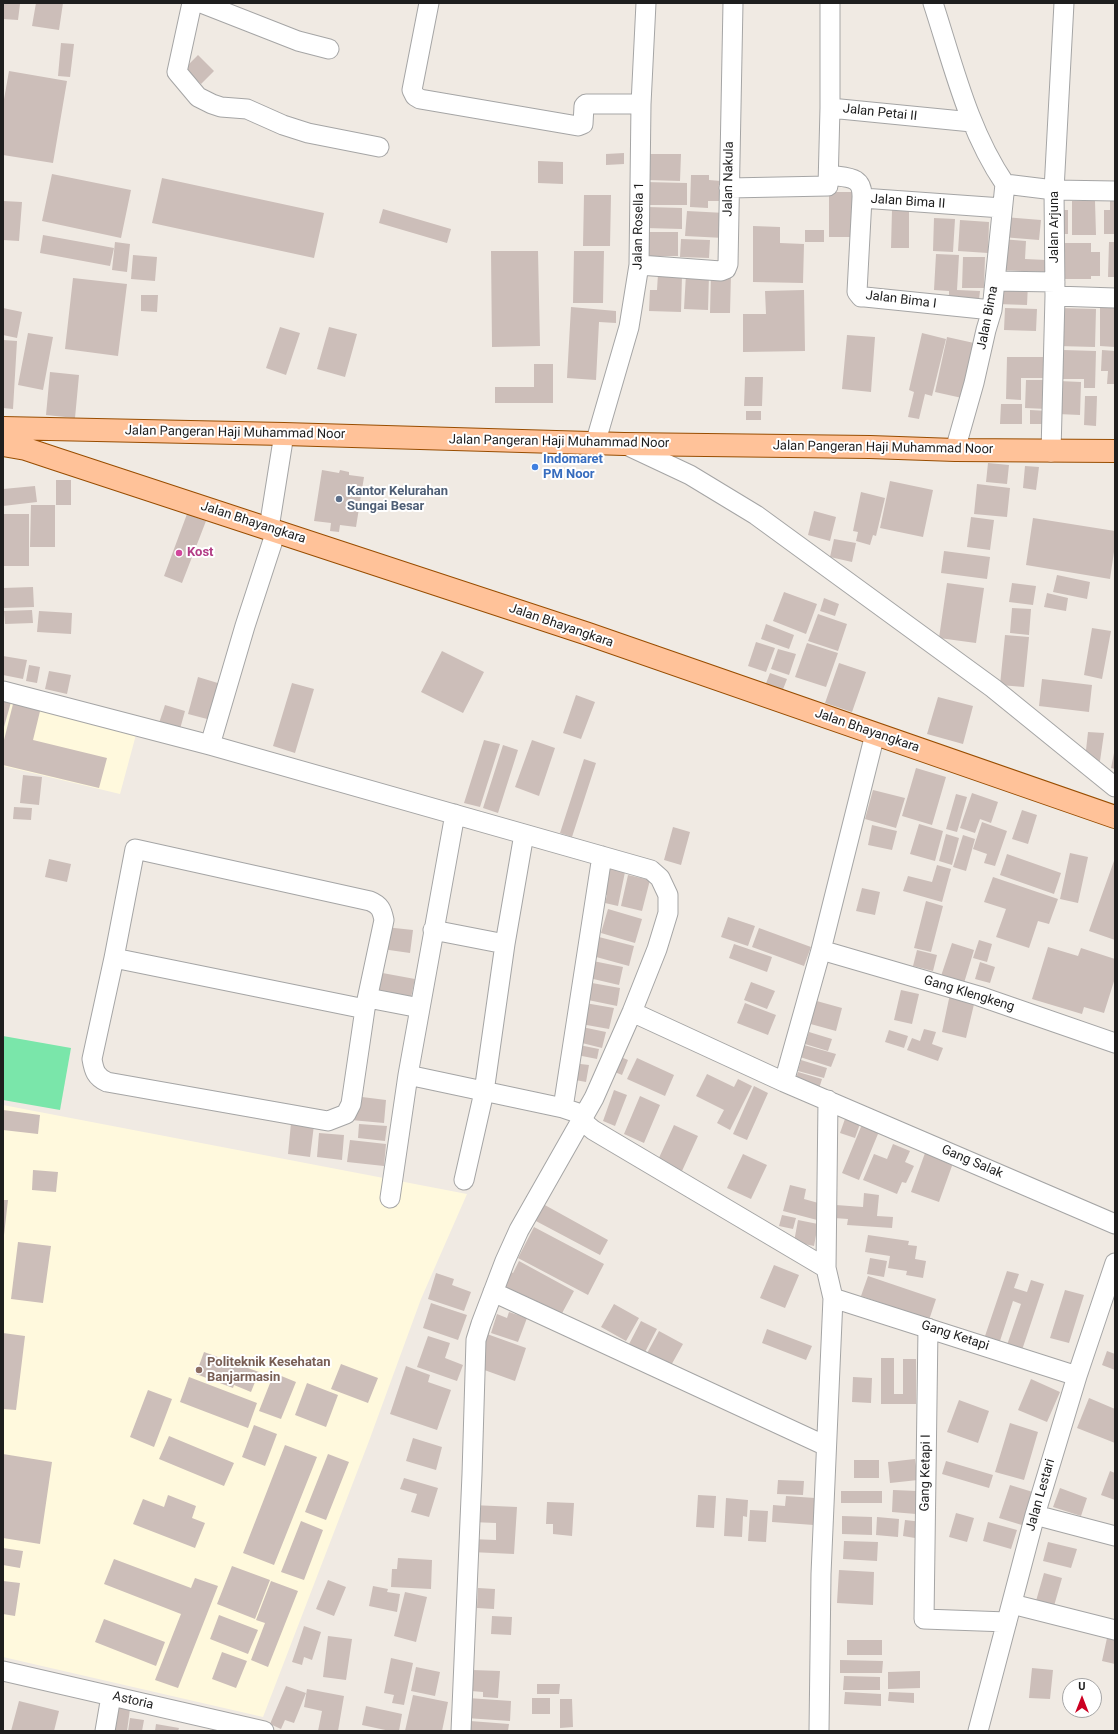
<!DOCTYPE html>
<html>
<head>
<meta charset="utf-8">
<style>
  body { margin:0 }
  #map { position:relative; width:1118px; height:1734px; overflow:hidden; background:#f0eae3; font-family:Roboto,sans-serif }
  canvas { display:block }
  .frame { position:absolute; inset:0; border:4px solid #1e1e1e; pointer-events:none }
  .north { position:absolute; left:1062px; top:1678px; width:40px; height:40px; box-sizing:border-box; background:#fff; border:1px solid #a5a5a5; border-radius:50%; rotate:0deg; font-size:11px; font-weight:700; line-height:16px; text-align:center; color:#1e1e1e }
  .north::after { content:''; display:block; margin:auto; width:14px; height:18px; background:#c02; clip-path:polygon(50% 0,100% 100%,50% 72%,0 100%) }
</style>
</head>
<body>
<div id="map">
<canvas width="1118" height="1734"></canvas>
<div class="frame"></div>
<div class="north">U</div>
</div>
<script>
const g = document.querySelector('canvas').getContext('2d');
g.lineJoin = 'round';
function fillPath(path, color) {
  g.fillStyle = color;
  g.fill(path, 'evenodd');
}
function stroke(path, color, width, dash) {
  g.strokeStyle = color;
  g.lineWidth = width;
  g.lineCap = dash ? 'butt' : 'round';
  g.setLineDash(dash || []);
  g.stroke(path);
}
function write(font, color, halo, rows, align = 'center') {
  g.font = font + ' Roboto,sans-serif';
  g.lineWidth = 4;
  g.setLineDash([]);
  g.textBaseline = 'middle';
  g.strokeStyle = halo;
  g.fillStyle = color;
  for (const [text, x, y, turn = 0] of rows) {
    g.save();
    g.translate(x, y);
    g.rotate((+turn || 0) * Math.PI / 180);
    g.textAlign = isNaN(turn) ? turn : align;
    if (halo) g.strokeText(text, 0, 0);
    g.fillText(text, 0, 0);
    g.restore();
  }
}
fillPath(new Path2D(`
  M13,695l124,36 -17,63 -117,-28v-34z
  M3,1105l464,89 -46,105 -52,142 -106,276 -260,-60z`), '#fff9dd');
fillPath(new Path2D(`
  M3,1036l68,12 -11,62 -57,-10z`), '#7ae6aa');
fillPath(new Path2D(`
  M3,3l17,1 -2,16 -15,-1z
  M36,3h27l-4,27 -27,-4z
  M61,43l13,1 -4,33 -12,-1z
  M198,55l16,16 -13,13 -16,-16z
  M9,71l58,10 -14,82 -50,-8v-50z
  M624,153v11l-18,1v-11z
  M648,154h33l-1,27 -33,-1z
  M538,161l25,1v22l-25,-1z
  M52,174l79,16 -10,48 -79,-17z
  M691,175h18v5l12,1 -1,20h-12v7l-18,-1z
  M162,178l162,35 -10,45 -162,-35z
  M645,182l42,1v22h-43z
  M829,192h23v45h-23z
  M584,195h27l-1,51h-27z
  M1110,197h5v37h-11v-24h6z
  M3,201l19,1 -3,39 -16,-1z
  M1072,201h23l1,34h-24z
  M647,207l35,1v21l-36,-1z
  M383,209l68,20 -4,14 -68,-20z
  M892,210l17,1v37h-18z
  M1059,210h9v24h-9z
  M687,211l38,2 -1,25 -39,-2z
  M1004,217l37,3 -2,20 -37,-3z
  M934,218l21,1 -2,33 -20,-1z
  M960,220l29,2 -1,31 -30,-2z
  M753,226l27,1v16l24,1 -1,39 -50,-1z
  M805,230h19v12h-19z
  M646,232h32v24h-32z
  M43,235l71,13 -4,18 -70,-13z
  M681,239l29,1 -1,18 -29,-1z
  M1001,239l25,2 -1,18 21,1 -1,12 -46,-2z
  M115,242l15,2 -3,28 -15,-2z
  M1109,242h6v35h-7z
  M1060,243h31v9h9v24h-9v3h-31z
  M491,251h47l2,95 -48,1z
  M574,251h30l-1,52h-30z
  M936,254l23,1 -2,35 23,1 -1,9 -30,-1v-8l-15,-1z
  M133,255l24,2 -2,24 -24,-2z
  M963,257h22l-1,31h-22z
  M711,273h20l-1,40h-20z
  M658,274l24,1 -1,37 -32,-1 1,-21h7z
  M686,274l23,1 -1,35 -24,-1z
  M73,278l54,6 -9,72 -53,-7z
  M998,283l30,1 -1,21 -30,-1z
  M804,290l1,61 -62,1v-38h23l-1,-23z
  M141,295h17l-1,17 -16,-1z
  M1100,304h15v43l-15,-1z
  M571,307l45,4v12l-17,-1 -3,58 -29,-2z
  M3,308l19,4 -5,26 -14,-3z
  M1005,308l32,1 -1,22 -32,-1z
  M1059,308l37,1 -1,38 -37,-1z
  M280,327l20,6 -14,42 -20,-7z
  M329,327l28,7 -12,43 -28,-8z
  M28,333l25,4 -10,53 -25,-5z
  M922,333l24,6 -14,57 -7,-2 -6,25 -11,-2 6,-25 -5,-2z
  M847,335l28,2 -4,55 -29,-3z
  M947,337l27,6 -12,55 -27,-6z
  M3,340l14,1 -4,68 -10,-1z
  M1063,350l33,1 -1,37h-11v-9h-21z
  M1102,350l13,1v33h-8l1,-13h-7z
  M1007,357h38l-1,21h-23v22l-15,-1z
  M534,364h19v39h-58v-16h39z
  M50,372l29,3 -4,43 -29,-3z
  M745,377h18l-1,29h-18z
  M1026,380h21v29l-22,-1z
  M1059,381l22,1 -1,33 -22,-1z
  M1085,396h12l-1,30 -12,-1z
  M1001,404h21v20h-22z
  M1030,410l18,1v13h-18z
  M746,411h15v9h-15z
  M988,463l21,2 -2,19 -21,-2z
  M1025,466l14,1 -3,23 -13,-2z
  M322,470l17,3 1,-3 9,2v3l15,2 -8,50 -16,-2 -1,7 -9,-1 1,-8 -17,-2z
  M56,480h15v25h-15z
  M890,481l43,9 -10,47 -43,-9z
  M977,484l33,4 -3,29 -33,-3z
  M35,486l2,16 -34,4v-17z
  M861,492l24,6 -9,38 -3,-1 -3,10 -14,-4 2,-9 -5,-1z
  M31,505h24v42h-25z
  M814,511l22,6 -6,24 -22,-6z
  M3,514h26v52h-26z
  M187,514l19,7 -24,62 -18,-7z
  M971,517l23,3 -4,30 -23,-3z
  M1033,518l82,13v14l-5,34 -84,-14z
  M834,539l22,4 -4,19 -22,-5z
  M944,551l46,6 -3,22 -46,-6z
  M1057,575l33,7 -3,17 -34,-7z
  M947,583l37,5 -8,55 -37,-5z
  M1012,583l24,3 -3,19 -24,-3z
  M33,587l1,20 -31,1v-20z
  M784,592l33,12 -11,30 -33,-13z
  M1047,593l21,5 -2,13 -22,-4z
  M824,598l15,6 -4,12 -15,-5z
  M1012,608l19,1 -2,26 -19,-2z
  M32,610l1,13 -28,1 -1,-13z
  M39,611l33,2 -1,21 -34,-2z
  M818,614l29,10 -9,27 -30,-10z
  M766,624l28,11 -5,14 -28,-10z
  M1092,628l19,3 -9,48 -18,-4z
  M1005,635l24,2 -5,50 -24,-2z
  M756,642l19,6 -9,24 -18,-6z
  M807,643l31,10 -12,34 -31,-10z
  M778,649l18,5 -7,21 -18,-6z
  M442,651l42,21 -21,41 -42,-21z
  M3,656l24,4 -4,19 -20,-4z
  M839,663l27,9 -14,40 -27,-9z
  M29,665l11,2 -3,16 -11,-2z
  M49,671l22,4 -4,19 -22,-5z
  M770,673l17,6 -5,13 -17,-6z
  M198,677l23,7 -10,36 -23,-6z
  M1042,679l50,6 -3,27 -50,-6z
  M292,683l22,6 -19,64 -22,-7z
  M576,695l19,7 -14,37 -18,-6z
  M15,696l27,7 -9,37 74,18 -8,30 -96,-23v-21z
  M938,697l35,9 -10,38 -36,-10z
  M3,700l8,2 -8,28z
  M165,705l20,6 -5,18 -21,-6z
  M1088,732l16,1 -4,28 -15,-2z
  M484,740l16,4 -20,63 -16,-4z
  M532,740l23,8 -16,48 -24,-9z
  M503,745l15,5 -20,63 -15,-5z
  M1114,753l1,1v15l-4,-1z
  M584,759l12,4 -24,74 -12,-4z
  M916,768l30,9 -14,48 -30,-9z
  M23,775l19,2 -3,28 -19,-2z
  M873,790l32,8 -9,30 -31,-9z
  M972,793l26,9 -7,21 -11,-4 -5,14 -15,-5z
  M956,794l11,3 -10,35 -11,-3z
  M14,807l18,1 -1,12 -18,-1z
  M1022,810l15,5 -9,29 -16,-5z
  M982,822l25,9 -12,35 -11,-3 3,-9 -14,-5z
  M919,824l24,7 -8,30 -25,-7z
  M872,825l25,6 -5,19 -24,-5z
  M673,827l17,5 -9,33 -17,-5z
  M946,834l13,4 -7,27 -13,-4z
  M963,835l12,4 -9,32 -13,-4z
  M1070,853l18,4 -10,46 -18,-4z
  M1007,854l54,19 -7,21 -54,-19z
  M1115,858v82l-26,-9z
  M49,859l22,5 -4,18 -22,-5z
  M937,865l14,4 -9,33 -39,-11 5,-15 24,6z
  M603,867l22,5 -7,34 -13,-3 2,-8 -9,-2z
  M628,875l22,5 -8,31 -21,-5z
  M993,877l65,22 -9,25 -11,-3 -9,27 -33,-11 10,-28 -22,-7z
  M862,888l18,4 -5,23 -19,-4z
  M926,901l17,5 -12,46 -17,-4z
  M608,909l34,10 -7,24 -34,-10z
  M728,917l27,9 -7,20 -27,-9z
  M385,927l28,3 -3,23 -28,-4z
  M759,928l52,19 -7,19 -52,-19z
  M595,936l39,10 -5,20 -40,-11z
  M979,940l13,4 -5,18 -14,-4z
  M952,943l22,7 -10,33 -23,-7z
  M734,944l38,13 -5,15 -38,-14z
  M1048,947l30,9 3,-8 34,11v19l-11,35 -20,-6 -2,7 -50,-15z
  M917,950l20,5 -4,16 -20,-5z
  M593,961l30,6 -4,18 -30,-7z
  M980,962l15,5 -5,16 -15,-4z
  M377,972l38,7 -5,23 -37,-7z
  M751,982l24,9 -8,18 -23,-9z
  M592,983l28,5 -3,18 -29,-6z
  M901,990l18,4 -7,30 -18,-4z
  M950,994l25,6 -9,38 -24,-6z
  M813,1000l29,8 -6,23 -29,-8z
  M585,1003l29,5 -5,21 -28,-5z
  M745,1003l31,12 -8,20 -31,-12z
  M582,1027l24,5 -4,16 -24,-6z
  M924,1029l12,3 -4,12 11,4 -5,13 -31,-11 5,-12 8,3z
  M889,1030l19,6 -4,12 -19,-6z
  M809,1032l23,7 -4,12 -23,-7z
  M579,1045l20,4 -2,10 -20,-4z
  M804,1045l32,9 -5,13 -31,-10z
  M616,1055l12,5 -6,15 -12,-5z
  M637,1058l37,17 -9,21 -38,-17z
  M801,1060l26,8 -3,10 -26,-7z
  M572,1063l17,2 -3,17 -16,-3z
  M798,1072l24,7 -4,13 -24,-8z
  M707,1074l27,13 4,-8 14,7 -22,44 -13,-7 7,-13 -28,-14z
  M754,1086l14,7 -21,47 -14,-6z
  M614,1090l13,5 -12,31 -12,-5z
  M354,1096l32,4 -2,23 -33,-3z
  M640,1096l20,9 -16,38 -20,-9z
  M3,1110l37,5 -2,19 -35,-4z
  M846,1116l15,5 -6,17 -15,-5z
  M863,1122l17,7 -21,51 -17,-7z
  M291,1123l23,2 -4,32 -22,-3z
  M359,1124l28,2 -2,15 -27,-3z
  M674,1125l24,11 -16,35 -24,-11z
  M319,1133l25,2 -2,25 -25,-3z
  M350,1140l36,4 -2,22 -37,-4z
  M893,1144l17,7 -5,11 9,4 -8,17 -4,-1 -5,12 -34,-14 11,-26 13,5z
  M925,1153l28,10 -14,39 -28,-10z
  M743,1154l24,11 -16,34 -24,-11z
  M33,1170l25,2 -2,20 -24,-2z
  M790,1185l16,4 -2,10 18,5 -5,16 -34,-9z
  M864,1193l15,2 -2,21 16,1 -1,11 -45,-3 1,-6 -14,-1 2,-13 27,2z
  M3,1200h5l-4,35h-1z
  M543,1204l65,36 -8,15 -66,-35z
  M782,1215l14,3 -3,11 -14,-3z
  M798,1220l20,4 -4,22 -20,-4z
  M534,1227l70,37 -16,31 -70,-37z
  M868,1235l41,6 -1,4 9,1 -2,13 11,2 -3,17 -17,-3 1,-4 -19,-3 2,-12 -25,-4z
  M18,1242l33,4 -8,57 -32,-4z
  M870,1258l17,3 -3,16 -17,-3z
  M519,1261l55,30 -14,26 -62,-33 7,-15 8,4z
  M774,1265l25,10 -14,33 -25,-10z
  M1007,1271l12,3 -5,14 13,4 4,-12 13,4 -22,66 -15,-5 14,-41 -8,-3 -14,43 -15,-5z
  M436,1273l18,6 -2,6 19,7 -7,19 -36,-12z
  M868,1276l68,23 -7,21 -68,-24z
  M1065,1290l19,5 -15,48 -19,-5z
  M431,1303l36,12 -9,25 -35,-12z
  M614,1304l25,14 -13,23 -25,-14z
  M509,1312l18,6 -9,24 -27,-9 6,-19 10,4z
  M641,1321l16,8 -13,25 -16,-8z
  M767,1329l45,17 -6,14 -44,-17z
  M659,1331l24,13 -14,25 -24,-12z
  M3,1333l22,3 -9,74 -13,-1z
  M487,1334l39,14 -11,33 -39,-14z
  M428,1336l22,7 -5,15 18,7 -6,16 -40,-14z
  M1107,1351l8,3v16l-13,-5z
  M204,1352l55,20 -8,20 -17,-7 -1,3 -37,-14z
  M881,1358h13v36h9v-35h13v45h-35z
  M341,1364l37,14 -10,25 -37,-14z
  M406,1366l24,9 -2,7 23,8 -14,40 -47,-16z
  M274,1373l22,9 -15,37 -22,-8z
  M189,1377l68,26 -9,25 -68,-26z
  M853,1377l19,1 -1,25 -19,-1z
  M1031,1379l29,13 -13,30 -29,-12z
  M307,1383l31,12 -12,32 -31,-12z
  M148,1390l24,9 -18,48 -24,-10z
  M1089,1398l26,11v34l-38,-15z
  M959,1400l30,11 -11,32 -31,-11z
  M1010,1423l28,9 -14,48 -29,-8z
  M254,1425l23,9 -12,32 -23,-9z
  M169,1436l65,27 -10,23 -65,-27z
  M413,1438l29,9 -6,23 -30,-9z
  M285,1445l32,12 -43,108 -31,-12z
  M3,1454l49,8 -12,82 -37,-6z
  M328,1454l21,8 -23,58 -21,-8z
  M915,1459l3,21 -28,3 -2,-21z
  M854,1460h25v18h-25z
  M946,1461l47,14 -4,13 -47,-14z
  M1110,1471l5,2v27l-14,-5z
  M404,1478l34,10 -9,29 -18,-5 6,-18 -17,-5z
  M778,1480l26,1 -1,14 -26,-1z
  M1010,1485l26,8 -11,33 -26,-8z
  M1060,1488l27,10 -6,18 -28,-9z
  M893,1490l24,1 -1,23 -24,-2z
  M841,1491h41v12h-41z
  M168,1495l28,11 -4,12 13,5 -10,25 -62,-24 10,-25 21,8z
  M698,1495l18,1 -2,32 -18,-1z
  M786,1496l29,2 -1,27 -42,-3 1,-17 12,1z
  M726,1498l22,2 -1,17 -4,-1 -1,21 -18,-1z
  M547,1502l27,1 -2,33 -19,-2v-10h-7z
  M472,1505l45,2 -3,47 -43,-2v-13l25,1v-17l-25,-1z
  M750,1510l18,1 -2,31 -18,-1z
  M956,1513l18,5 -7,24 -18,-5z
  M842,1516l30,1v18l-30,-1z
  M877,1517l22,2 -1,18 -22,-2z
  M905,1520l18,2 -2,17 -18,-3z
  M301,1521l22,9 -19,50 -23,-8z
  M988,1522l29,8 -6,19 -28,-8z
  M844,1541l34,1 -1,19 -34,-2z
  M1048,1542l29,7 -6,19 -28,-7z
  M3,1548l20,3 -3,17 -17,-3z
  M398,1558l34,2 -1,29 -40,-2 1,-18h5z
  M114,1559l77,29 4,-10 23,8 -40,102 -23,-8 26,-66 -77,-30z
  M232,1566l38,14 -15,39 -38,-15z
  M839,1570l35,2 -1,33 -36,-2z
  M1044,1573l18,5 -8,28 -18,-5z
  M328,1580l18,7 -12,29 -18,-7z
  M3,1581l17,2 -5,33 -12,-2z
  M271,1581l27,10 -30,76 -17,-7 14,-37 -9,-3z
  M373,1586l15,3 -1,3 13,2 -3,18 -28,-6z
  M478,1588l17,1 -1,20 -17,-1z
  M405,1592l22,5 -11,45 -22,-6z
  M219,1615l39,15 -10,24 -38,-15z
  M492,1616l20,1 -1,18 -20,-1z
  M104,1619l61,23 -9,24 -61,-24z
  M304,1626l17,6 -9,28 -8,-3 -2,8 -10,-3z
  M328,1636l24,3 -6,41 -23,-3z
  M1107,1638l8,2v24l-13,-3z
  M847,1640h35v15h-35z
  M222,1652l25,9 -11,27 -24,-9z
  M391,1658l22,5 -9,42 -12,-2 2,-8 -10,-2z
  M840,1660l43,1 -1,12h-42z
  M416,1667l24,5 -5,24 -24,-5z
  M1032,1668l21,2 -3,29 -21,-1z
  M472,1670l28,1 -2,27 -15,-1v-5l-12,-1z
  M920,1671v17l-32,1v-17z
  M844,1676l36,1v13h-37z
  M537,1684h23l-1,10h-22z
  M286,1686l20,7 -12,30 -9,-3 -4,9 -11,-5z
  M307,1689l37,7 -6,35h-20l4,-20 -18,-4z
  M845,1692l36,2v12l-37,-2z
  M889,1692l25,1v10l-26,-2z
  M413,1695l35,7 -6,29h-37z
  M468,1698l43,3 -1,20 -44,-3z
  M532,1698h18v16h-18z
  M560,1699h12l1,28 -13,1z
  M19,1701l40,10 -5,20h-43z
  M112,1706l18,3 -3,22h-19z
  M366,1706l36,8 -3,17h-9l-28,-6z
  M130,1718l14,2 -2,11h-14z
  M470,1721l39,3 -1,7h-39z
  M156,1724l23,4 -1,3h-23z`), '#ccbeb9');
const minor = new Path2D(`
  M192,3l-15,69 21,25 14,7 9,3 26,2 36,16 25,8 71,14
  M201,3l97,38 31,8
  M429,3l-17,87 3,6 5,3 158,27 5,-2 1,-18 2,-2h55
  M933,3c20,61 35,127 72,181
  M830,108v-105
  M829,175c18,3 34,0 33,23l140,10
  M1005,184l49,6 61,1
  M729,188l99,-2 2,-78 142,14
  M862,198l-5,94 4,5h4l127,13
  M639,265l82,6 5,-2 2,-5 5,-261
  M995,281l60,1
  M1055,296l60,2
  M595,444l34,-117 10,-62 2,-161 5,-101
  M624,444l66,31 66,40 237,173 122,99
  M955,450l19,-67 12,-53 6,-20 13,-126
  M1051,452l4,-156 -1,-106 10,-187
  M269,528l15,-94
  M3,691l207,54 441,125 9,8 8,17v18l-11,36 -25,63 -38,86 -75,132 -14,31 -24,63 -5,16 -4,134 -11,257
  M210,745l35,-119 31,-95
  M135,849l235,52c10,4 12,9 14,19l-19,89 -251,-51z
  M433,930l72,14
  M821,950l158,46 136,47
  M114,958l-22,101c2,12 4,18 15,23l221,39 18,-7 5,-10 14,-95
  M368,998l52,10
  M632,1012l152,70 331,142
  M408,1075l155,33 15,5 9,12 6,5 233,138
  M784,1082l37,-132 54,-216
  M563,1108l39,-252
  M464,1180l20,-88 21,-148 19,-110
  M390,1198l18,-123 47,-261
  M493,1292l333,154
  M833,1298l244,78
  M928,1328l-4,291 83,3
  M1035,1515l80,21
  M1012,1604l103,26
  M3,1671l261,60
  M105,1731l6,-35
  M819,1731l2,-157 12,-276 -7,-30 2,-168
  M978,1731l57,-216 42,-139 38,-113`);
const major = new Path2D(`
  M3,428l281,6 340,10 246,3 85,3 160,1
  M3,445l23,4 27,9 535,176 527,183`);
stroke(minor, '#a5a5a5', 21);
stroke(major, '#984d00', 24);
stroke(minor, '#fff', 19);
stroke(major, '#ffc299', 22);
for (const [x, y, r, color] of [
  [535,467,4,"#3f7fe0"],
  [339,499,4,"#5c6f8a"],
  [179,553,4,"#d1479c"],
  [199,1370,4,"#8d6e63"]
]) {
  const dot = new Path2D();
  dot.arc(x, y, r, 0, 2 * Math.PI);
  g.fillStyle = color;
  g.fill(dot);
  stroke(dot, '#fff', 1.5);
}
write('13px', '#1e1e1e', '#fff', [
  ["Jalan Petai II",880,113,6],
  ["Jalan Nakula",729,179,-89],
  ["Jalan Bima II",908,202,4],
  ["Jalan Rosella 1",639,226,-89],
  ["Jalan Arjuna",1055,227,-90],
  ["Jalan Bima I",901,300,7],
  ["Jalan Bima",988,318,-79],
  ["Jalan Pangeran Haji Muhammad Noor",235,433,1],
  ["Jalan Pangeran Haji Muhammad Noor",559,442,1],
  ["Jalan Pangeran Haji Muhammad Noor",883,448,1],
  ["Jalan Bhayangkara",253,523,18],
  ["Jalan Bhayangkara",561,626,19],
  ["Jalan Bhayangkara",867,731,19],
  ["Gang Klengkeng",969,994,17],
  ["Gang Salak",972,1162,23],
  ["Gang Ketapi",955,1336,18],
  ["Gang Ketapi I",926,1473,-89],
  ["Jalan Lestari",1041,1495,-74],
  ["Astoria",133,1701,13]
]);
write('bold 13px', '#366cbe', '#fff', [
  ["Indomaret",543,460],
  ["PM Noor",543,475]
], 'left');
write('bold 13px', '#4e5e75', '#fff', [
  ["Kantor Kelurahan",347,492],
  ["Sungai Besar",347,507]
], 'left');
write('bold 13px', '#b23c85', '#fff', [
  ["Kost",187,553]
], 'left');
write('bold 13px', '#785e54', '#fff', [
  ["Politeknik Kesehatan",207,1363],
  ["Banjarmasin",207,1378]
], 'left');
</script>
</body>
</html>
